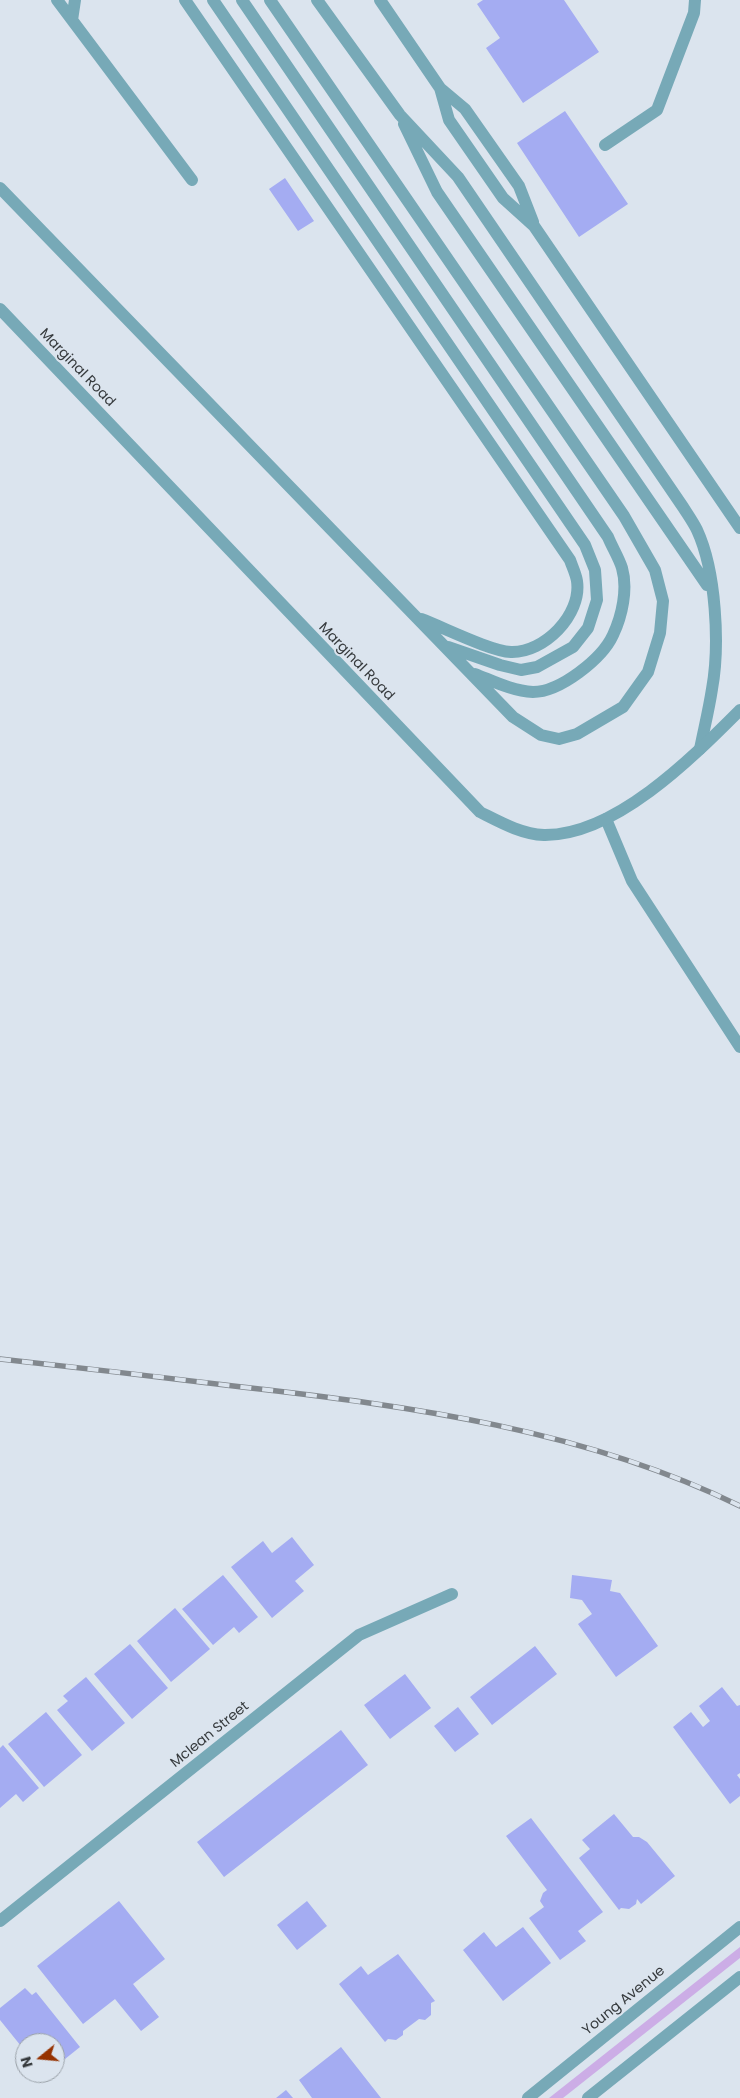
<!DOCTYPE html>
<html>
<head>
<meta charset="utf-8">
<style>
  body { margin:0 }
  #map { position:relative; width:740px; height:2098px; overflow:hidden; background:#dbe4ee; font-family:Poppins,sans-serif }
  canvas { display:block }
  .north { position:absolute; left:15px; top:2033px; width:50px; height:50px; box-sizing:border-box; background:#dbe4ee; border:1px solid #99a0a7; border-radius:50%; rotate:253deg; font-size:14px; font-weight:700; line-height:20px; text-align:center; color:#363a3d }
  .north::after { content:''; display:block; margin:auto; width:18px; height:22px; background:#963200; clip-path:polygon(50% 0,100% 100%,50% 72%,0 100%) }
</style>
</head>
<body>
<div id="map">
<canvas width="740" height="2098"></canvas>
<div class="north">N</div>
</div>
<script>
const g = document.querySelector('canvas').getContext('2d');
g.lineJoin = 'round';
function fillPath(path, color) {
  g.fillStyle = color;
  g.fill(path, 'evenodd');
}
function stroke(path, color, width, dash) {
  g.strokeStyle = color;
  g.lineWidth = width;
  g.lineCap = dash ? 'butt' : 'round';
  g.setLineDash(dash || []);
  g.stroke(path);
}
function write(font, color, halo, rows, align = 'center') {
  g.font = font + ' Poppins,sans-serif';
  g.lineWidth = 4;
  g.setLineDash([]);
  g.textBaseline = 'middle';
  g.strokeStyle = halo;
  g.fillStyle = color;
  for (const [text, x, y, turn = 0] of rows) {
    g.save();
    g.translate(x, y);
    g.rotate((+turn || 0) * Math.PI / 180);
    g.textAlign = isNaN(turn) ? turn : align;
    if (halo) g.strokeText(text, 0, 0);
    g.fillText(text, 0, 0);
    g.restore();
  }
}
fillPath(new Path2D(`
  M740,1947v11l-177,140h-14z`), '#ccade6');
fillPath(new Path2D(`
  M483,0h81l35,52 -76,51 -37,-55 14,-10 -23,-34z
  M565,111l63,93 -49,33 -62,-94z
  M285,178l29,43 -16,10 -29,-42z
  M292,1537l22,28 -19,16 9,10 -32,27 -41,-51 32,-26 9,12z
  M223,1575l35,42 -19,16 -5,-6 -21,18 -31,-36z
  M572,1575l40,5 -2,11 10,2 38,53 -42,31 -38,-53 14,-10 -10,-14 -12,-2z
  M175,1608l35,41 -39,33 -34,-41z
  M130,1644l38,44 -36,31 -38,-45z
  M535,1646l22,28 -65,51 -22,-28z
  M405,1674l26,34 -41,31 -26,-34z
  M86,1677l39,46 -33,28 -35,-41 11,-9 -5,-5z
  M722,1687l15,19 3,-1v68l-3,2 3,4v17l-10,8 -57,-77 18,-15 12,15 7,-6 -11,-15z
  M458,1707l21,27 -24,18 -21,-26z
  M46,1712l36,43 -38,32 -36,-43z
  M341,1730l27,35 -144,112 -27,-35z
  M3,1745l36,43 -16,14 -7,-8 -16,14v-60z
  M614,1814l19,23h6l8,5 28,34 -34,28 -4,-5 -1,5 -7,5 -8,-1 -2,2 -40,-52 11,-9 -8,-9z
  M531,1818l72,94 -25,19 8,10 -26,19 -31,-42 15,-11 -4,-6 3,-8 4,-3 -41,-54z
  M119,1901l46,58 -32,25 26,33 -18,14 -26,-32 -32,25 -46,-58z
  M307,1901l20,25 -30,24 -20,-25z
  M523,1927l28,36 -48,38 -40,-51 21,-18 12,15z
  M398,1954l37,47 -4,2v12l-6,5 -6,-1 -16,12v4l-7,5 -8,-1 -3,3 -46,-58 22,-18 7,9z
  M25,1988l7,7 4,-3 44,55 -25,20v-24h-30v8l-25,-31v-12z
  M341,2047l40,51h-69l-13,-18z
  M286,2090l7,8h-17z`), '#a4acf2');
stroke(new Path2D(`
  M57,0l135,180
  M185,0l385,560c2,6 6,14 7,21 5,34 -33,72 -66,71 -21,-1 -68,-25 -90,-33
  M213,0l372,545 10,25 2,30 -9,28 -15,19 -36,20 -16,3 -21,-5 -52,-18
  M242,0l366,537c4,10 11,21 14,31 6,21 0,48 -9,67 -11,24 -53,57 -80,57 -21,-1 -40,-11 -58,-18
  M317,0l83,115 58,62 225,330c5,8 10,15 14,23 19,41 23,115 15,159 -3,20 -8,40 -12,60
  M380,0l60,88 25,21 54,77 14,36
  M72,20l3,-20
  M440,88l9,32 54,78 31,28 206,302
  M404,124l33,68 270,393
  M605,145l52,-35 37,-97 1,-13
  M0,188l513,529 28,18 18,4 18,-5 46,-27 25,-35 12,-39 3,-32 -8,-31 -31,-54 -354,-516
  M606,819l26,62 108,166`), '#77a9b7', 12);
stroke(new Path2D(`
  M0,309l480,503c20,10 41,22 64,23 71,1 149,-78 196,-125
  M0,1921l359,-286 93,-41
  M528,2098l212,-171
  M588,2098l152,-121`), '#77a9b7', 12);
const rail = new Path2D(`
  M0,1359c81,9 161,18 242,28 169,19 343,43 498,119`);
stroke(rail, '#82888e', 5.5);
stroke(rail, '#dbe4ee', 4, [11]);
write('14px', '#363a3d', '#dbe4ee', [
  ["Marginal Road",77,368,46],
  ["Marginal Road",356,662,46],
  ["Mclean Street",210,1735,-39],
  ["Young Avenue",624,2001,-39]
]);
</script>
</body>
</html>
